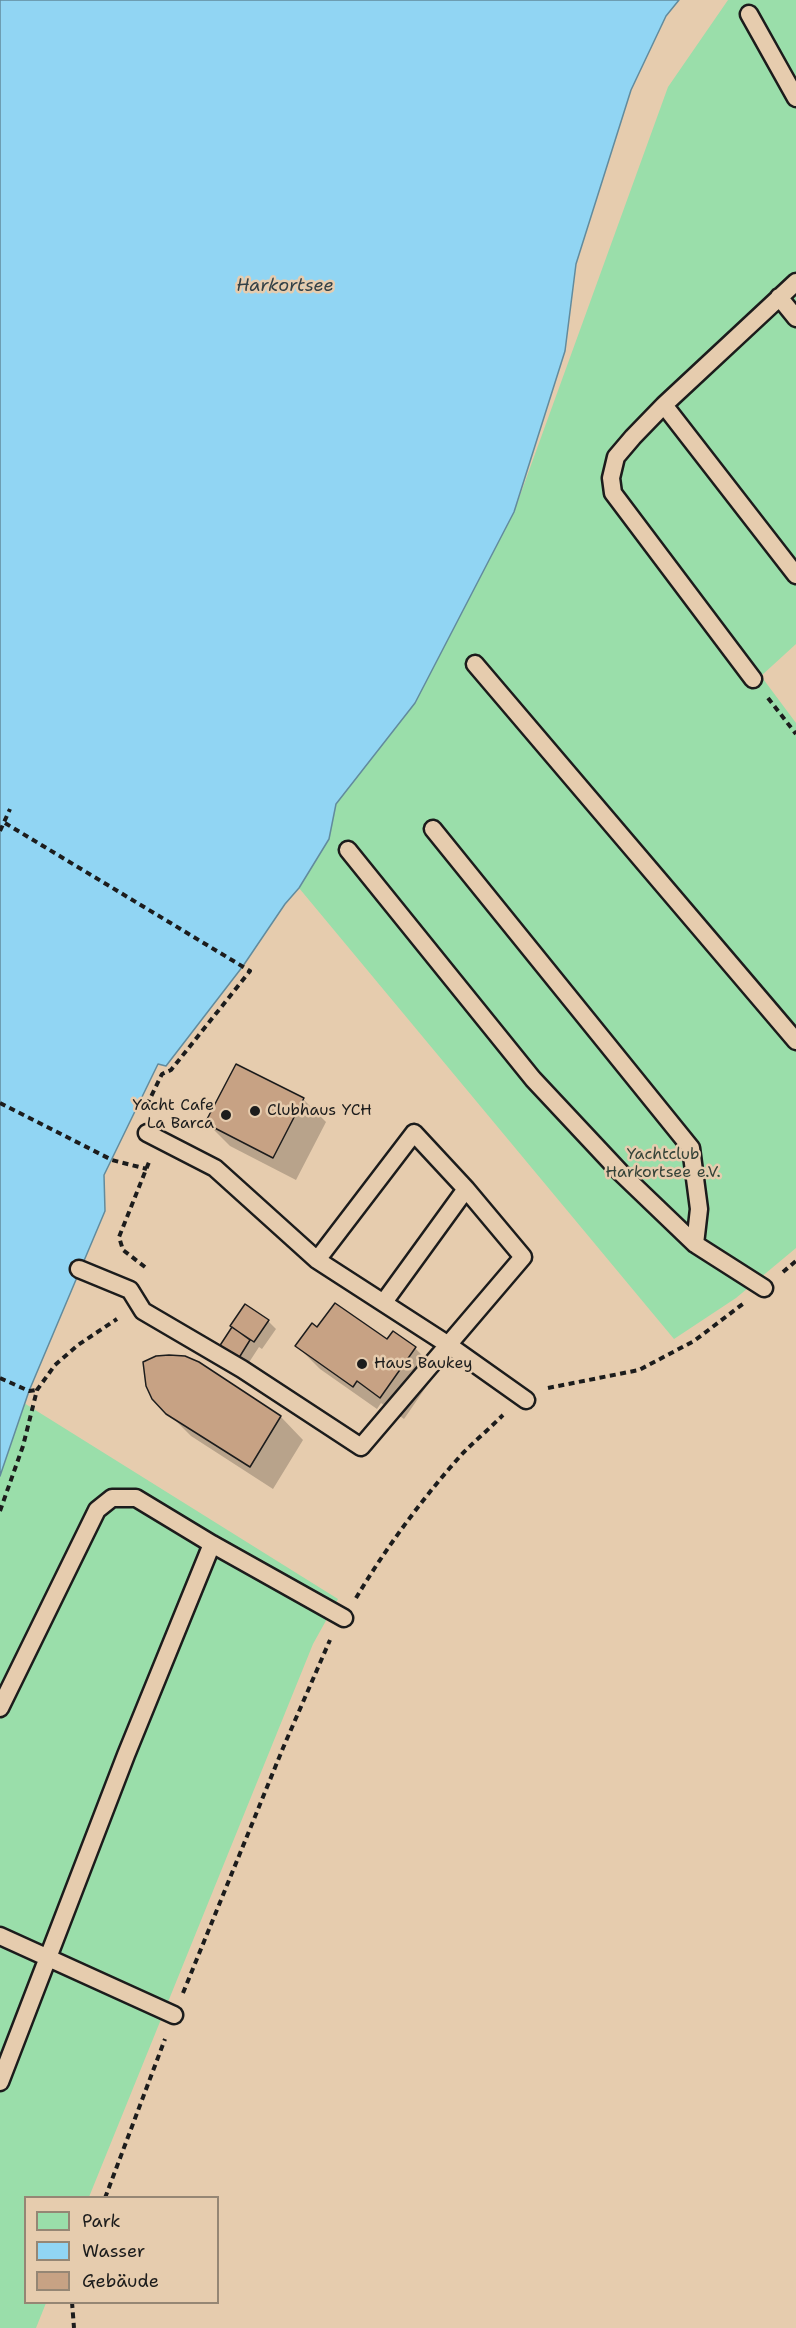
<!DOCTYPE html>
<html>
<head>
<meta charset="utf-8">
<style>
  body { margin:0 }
  #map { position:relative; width:796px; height:2328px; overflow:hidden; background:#e6ccae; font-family:"Shantell Sans",sans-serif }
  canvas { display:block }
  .legend { position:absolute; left:24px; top:2196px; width:195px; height:108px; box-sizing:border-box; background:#e6ccae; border:2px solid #958674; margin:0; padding:8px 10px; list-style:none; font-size:18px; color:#1c1c1c }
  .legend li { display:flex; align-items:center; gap:12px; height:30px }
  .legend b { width:30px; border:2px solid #958674 }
</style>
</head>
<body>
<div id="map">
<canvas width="796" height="2328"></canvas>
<ul class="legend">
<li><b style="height:16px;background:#9adeaa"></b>Park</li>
<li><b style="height:16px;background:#91d5f3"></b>Wasser</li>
<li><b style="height:16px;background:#c7a284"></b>Gebäude</li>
</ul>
</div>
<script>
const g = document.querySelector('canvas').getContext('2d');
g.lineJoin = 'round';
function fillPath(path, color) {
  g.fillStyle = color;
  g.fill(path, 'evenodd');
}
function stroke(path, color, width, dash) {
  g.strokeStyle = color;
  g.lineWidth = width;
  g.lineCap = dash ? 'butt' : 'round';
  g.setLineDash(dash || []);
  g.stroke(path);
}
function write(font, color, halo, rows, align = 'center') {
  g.font = font + ' "Shantell Sans",sans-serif';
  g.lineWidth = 5;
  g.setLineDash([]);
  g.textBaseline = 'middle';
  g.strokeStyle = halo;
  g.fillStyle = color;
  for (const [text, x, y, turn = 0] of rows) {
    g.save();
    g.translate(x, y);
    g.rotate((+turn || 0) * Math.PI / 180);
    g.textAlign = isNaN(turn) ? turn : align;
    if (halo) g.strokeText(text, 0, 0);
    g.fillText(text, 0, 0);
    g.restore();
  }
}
fillPath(new Path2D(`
  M728,0h68v644l-35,32 35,47v525l-60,50 -62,41 -375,-451 30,-49 7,-35 79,-101 99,-191 154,-425z
  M24,1403l314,196 -25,45 -224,553 -63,1v104l20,1 -10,25h-36v-852z`), '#9adeaa');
const water = new Path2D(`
  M0,0h679l-13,16 -35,74 -55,174 -11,87 -51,161 -99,191 -79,101 -7,35 -30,49 -14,16 -42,62 -77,100 -8,-2 -54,111 1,36 -76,180 -29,85z`);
fillPath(water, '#91d5f3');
stroke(water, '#628b9d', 1.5);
fillPath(new Path2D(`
  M303,1099l23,23 -30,58 -66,-34 -23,-23z
  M268,1321l8,8 -14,20 -3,-2 -13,20 -18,-12 6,-27z
  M318,1329l69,12 28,7 22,23 -33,48 -23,-16 -4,6 -57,-40 -23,-23z
  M198,1364l83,53 22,23 -30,49 -82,-53 -38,-38z`), '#0003');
const building = new Path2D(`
  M236,1064l68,34 -31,60 -68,-35z
  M335,1303l52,36 6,-8 23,16 -36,51 -23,-17 -4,6 -58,-41 17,-23 5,4z
  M245,1304l24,16 -15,22 -24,-16z
  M232,1327l18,13 -13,21 -18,-14z
  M169,1355l16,1 14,6 82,54 -31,51 -84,-53 -14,-15 -6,-13 -3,-24 13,-6z`);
fillPath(building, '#c7a284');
stroke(building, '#1c1c1c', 1.5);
const lane = new Path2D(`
  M749,14l47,84
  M779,297l17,21
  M664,405l132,170
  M475,664l321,377
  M753,679l-140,-186 -2,-15 5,-21 17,-20 31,-32 132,-123
  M433,829l258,319 8,61 -4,35
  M348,850l185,229 88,94 74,71 69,44
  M147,1133l68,35 102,92 130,84 79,56
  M79,1269l51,21 13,21 99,58 119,78 162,-190 -57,-68 -52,-56 -97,127
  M384,1302l82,-113
  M0,1708l97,-198 15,-12h24l76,46 132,74
  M0,1936l174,79
  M0,2082l126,-327 86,-211`);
stroke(lane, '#1c1c1c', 21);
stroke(new Path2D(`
  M768,698l28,36
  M5,823l245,148 -79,99 -9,4 -17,35
  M0,831l10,-22
  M0,1103l112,57 35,9
  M145,1267l-22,-17 -4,-13 30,-75
  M783,1272l13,-11
  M0,1378l29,13 8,-1
  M548,1388l91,-18 55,-29 50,-38
  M0,1511l23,-65 14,-56 18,-25 23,-20 39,-26
  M356,1598c29,-49 69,-103 107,-145 13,-13 27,-25 40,-38
  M183,1993l100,-245 47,-108
  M105,2198l60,-159
  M72,2302l2,26`), '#1c1c1c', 4, [6, 4.5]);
stroke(lane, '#e6ccae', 16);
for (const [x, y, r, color] of [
  [255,1111,6,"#1c1c1c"],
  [226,1115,6,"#1c1c1c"],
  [362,1364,6,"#1c1c1c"]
]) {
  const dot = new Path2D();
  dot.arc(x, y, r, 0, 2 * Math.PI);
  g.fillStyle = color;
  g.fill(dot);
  stroke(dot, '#e6ccae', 2);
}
write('16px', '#1c1c1c', '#e6ccae', [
  ["Yacht Cafe",214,1106,"right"],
  ["La Barca",214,1124,"right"],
  ["Clubhaus YCH",267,1111],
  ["Haus Baukey",374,1364]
], 'left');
write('16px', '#354338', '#e6ccae', [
  ["Yachtclub",663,1155],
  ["Harkortsee e.V.",663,1173]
]);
write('italic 18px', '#334147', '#e6ccae', [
  ["Harkortsee",285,286]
]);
</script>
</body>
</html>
